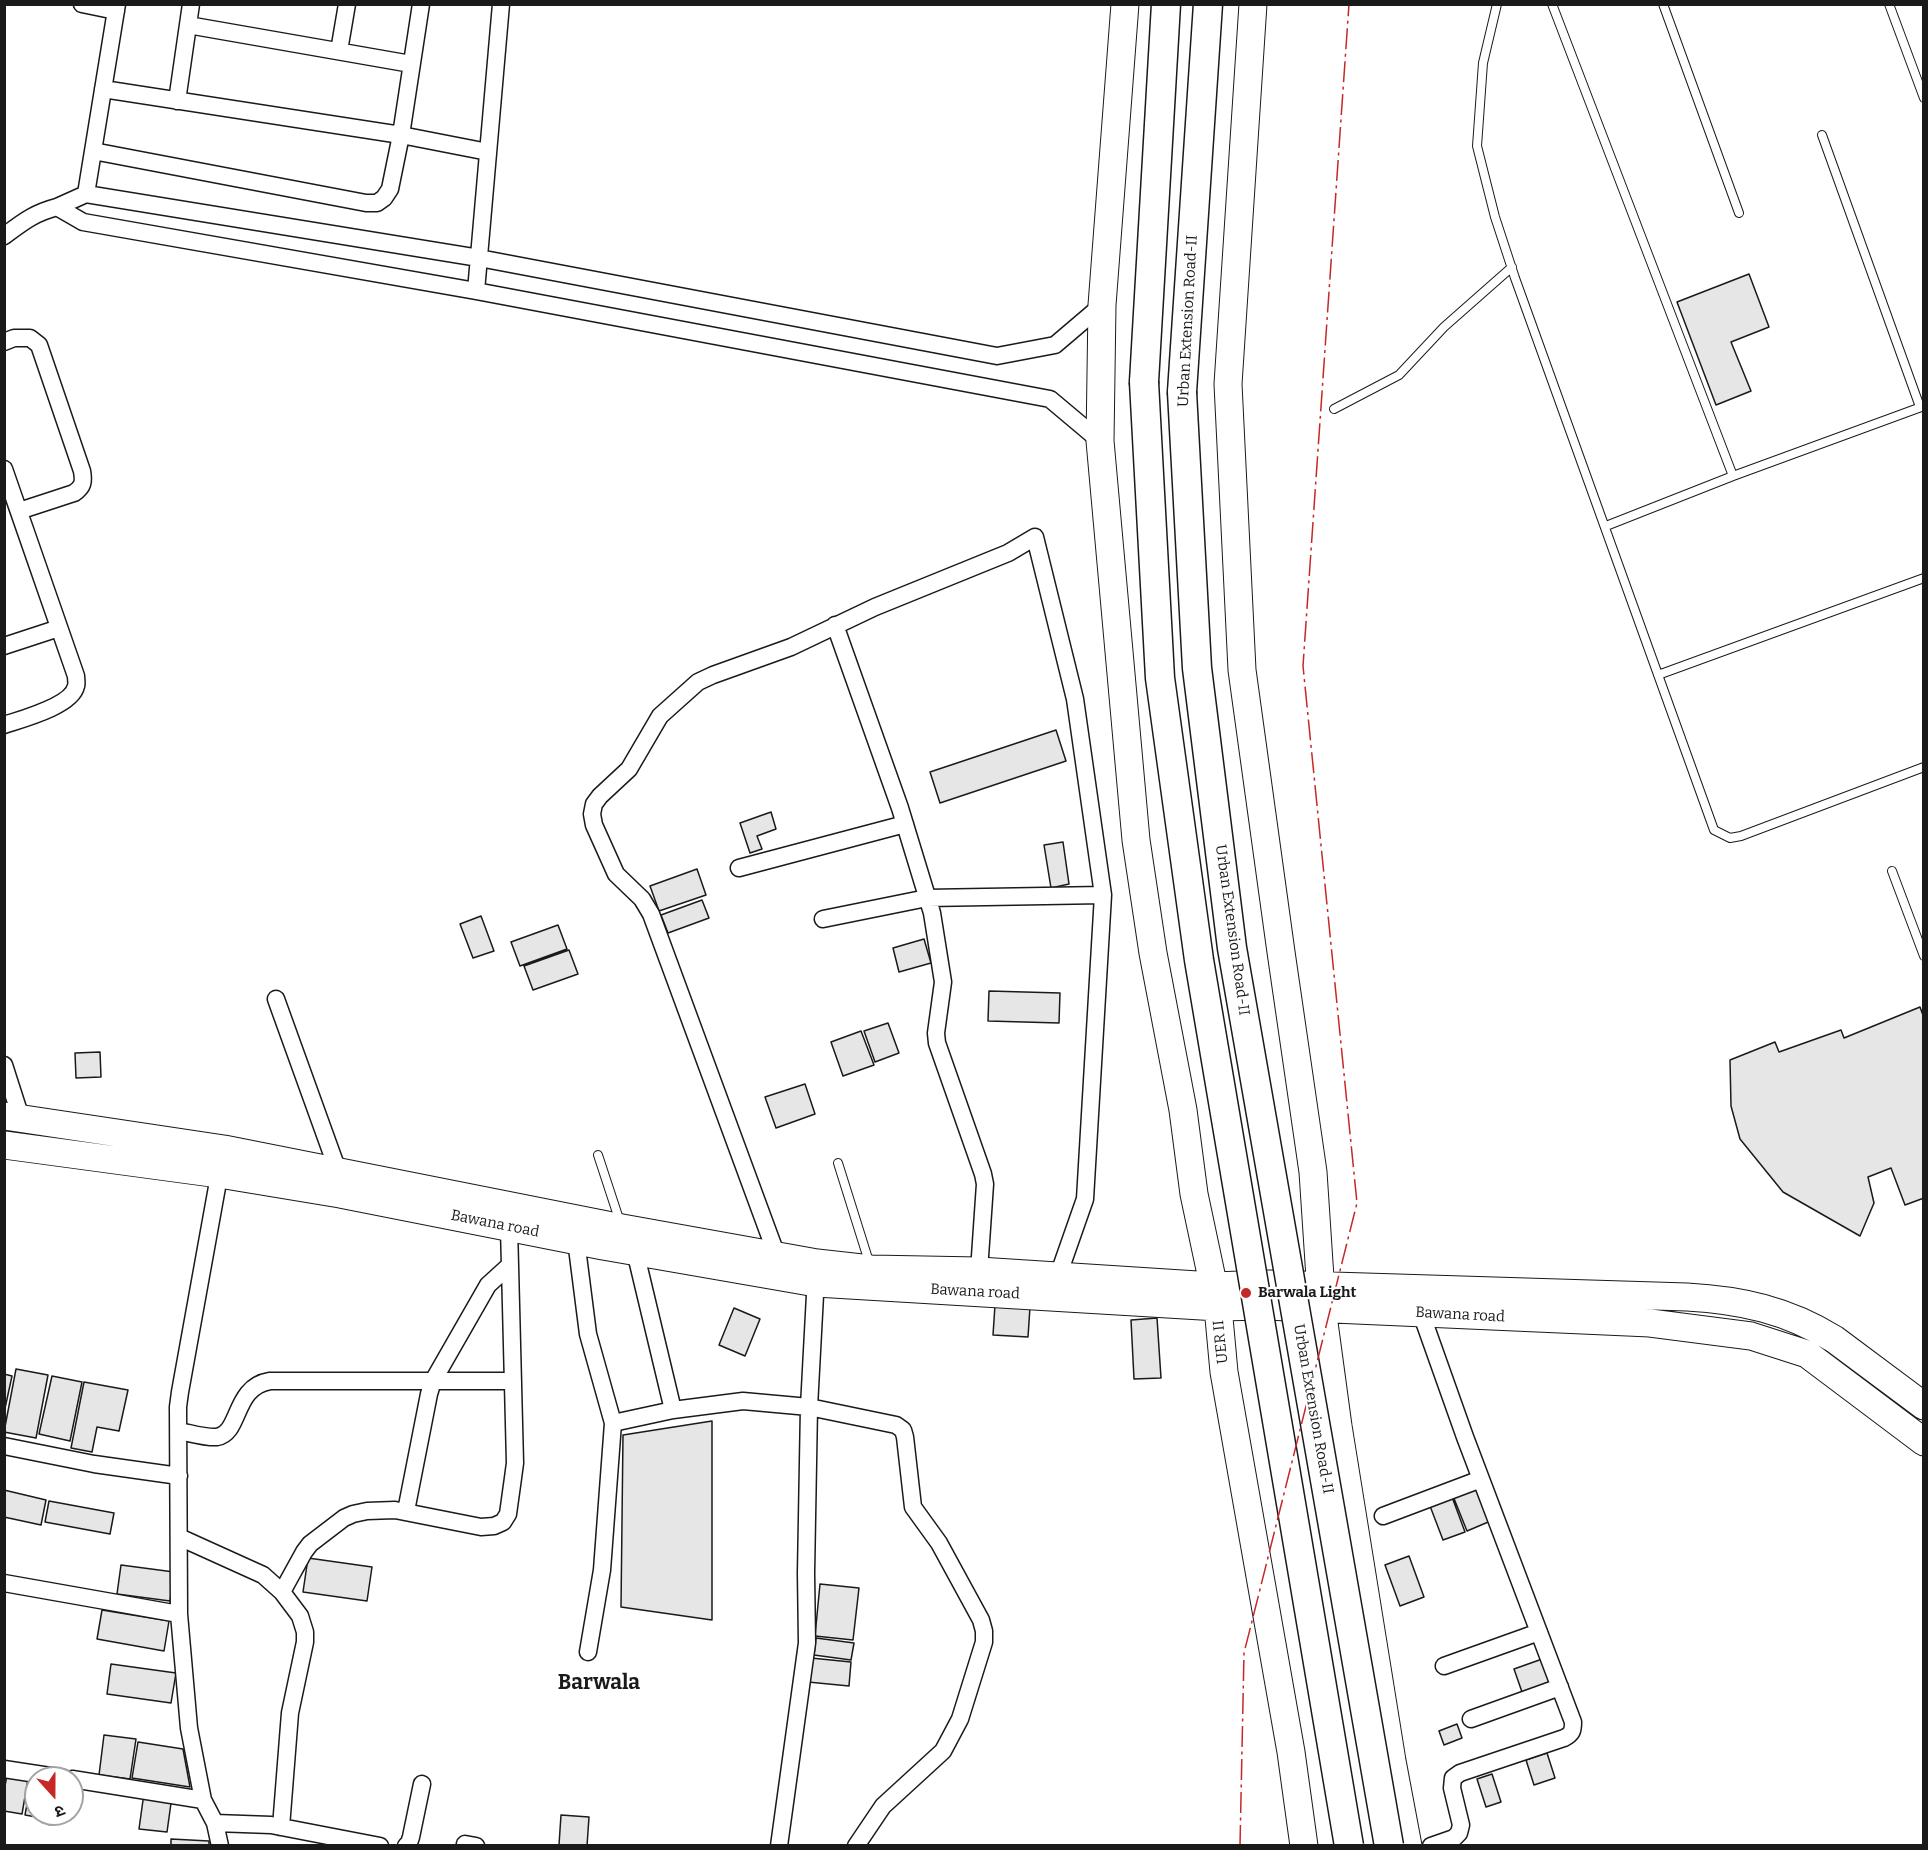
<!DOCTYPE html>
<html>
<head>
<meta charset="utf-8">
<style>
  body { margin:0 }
  #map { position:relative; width:1928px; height:1850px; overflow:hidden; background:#fff; font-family:Bitter,"Noto Sans Devanagari",serif }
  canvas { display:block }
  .frame { position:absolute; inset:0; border:6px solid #1a1a1a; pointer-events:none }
  .north { position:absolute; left:24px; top:1766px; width:60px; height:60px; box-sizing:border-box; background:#fff; border:2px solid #a3a3a3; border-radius:50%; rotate:159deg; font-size:16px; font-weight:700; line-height:24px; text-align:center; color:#1a1a1a }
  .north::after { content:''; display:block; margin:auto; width:21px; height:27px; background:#c62828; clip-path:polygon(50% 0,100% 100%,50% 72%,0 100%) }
</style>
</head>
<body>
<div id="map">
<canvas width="1928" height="1850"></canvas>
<div class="frame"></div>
<div class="north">उ</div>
</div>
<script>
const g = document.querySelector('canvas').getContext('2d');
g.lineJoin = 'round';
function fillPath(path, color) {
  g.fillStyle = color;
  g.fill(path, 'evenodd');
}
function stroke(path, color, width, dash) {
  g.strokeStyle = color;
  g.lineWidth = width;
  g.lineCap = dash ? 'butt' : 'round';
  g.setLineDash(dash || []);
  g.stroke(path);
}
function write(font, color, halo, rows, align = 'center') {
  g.font = font + ' Bitter,serif';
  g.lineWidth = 4.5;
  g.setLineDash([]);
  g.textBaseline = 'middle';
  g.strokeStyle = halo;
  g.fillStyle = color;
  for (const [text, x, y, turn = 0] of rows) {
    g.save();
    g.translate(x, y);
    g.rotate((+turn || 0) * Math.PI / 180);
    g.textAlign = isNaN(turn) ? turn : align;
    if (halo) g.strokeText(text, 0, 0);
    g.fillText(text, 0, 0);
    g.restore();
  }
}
const building = new Path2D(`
  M1749,274l20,53 -38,15 20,49 -35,14 -39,-103z
  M1056,730l10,31 -126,42 -10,-31z
  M771,812l5,17 -19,7 5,13 -12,4 -10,-30z
  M1063,842l6,42 -18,4 -7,-43z
  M697,869l9,26 -47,16 -9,-25z
  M702,900l7,18 -41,15 -7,-18z
  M481,916l13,35 -21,7 -13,-34z
  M558,925l9,24 -47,17 -9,-24z
  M924,939l7,24 -32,9 -6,-24z
  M569,950l9,24 -45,16 -9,-24z
  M989,991l71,2 -1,30 -71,-2z
  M1920,1007l4,11v180l-19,7 -14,-37 -23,9 6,26 -14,33 -77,-44 -43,-53 -9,-33 -1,-46 45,-18 4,10 62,-22 3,8z
  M888,1023l11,30 -24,9 -11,-31z
  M861,1031l13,34 -31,11 -12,-34z
  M100,1052l1,25 -25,1 -1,-25z
  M805,1084l10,30 -39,14 -11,-31z
  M995,1305l35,2 -2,30 -35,-2z
  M734,1308l26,11 -15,37 -26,-11z
  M1157,1318l4,60 -27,1 -3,-59z
  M16,1369l32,6 -12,63 -32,-6z
  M4,1374l8,2 -8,37z
  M52,1376l30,6 -12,59 -31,-7z
  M84,1382l44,8 -9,41 -22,-4 -5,25 -21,-4z
  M712,1421v199l-91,-13 2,-172z
  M1479,1485l14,35 -26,11 -14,-35z
  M4,1490l42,10 -5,25 -37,-8z
  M1452,1497l13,35 -22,8 -13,-34z
  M49,1501l65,12 -4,21 -65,-12z
  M1409,1556l15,41 -24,9 -15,-41z
  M308,1558l64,9 -5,34 -64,-9z
  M121,1565l53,7 -4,29 -53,-7z
  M820,1584l39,4 -6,52 -38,-4z
  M102,1610l67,11 -5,30 -67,-12z
  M816,1638l38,5 -3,17 -37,-5z
  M811,1658l40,4 -2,24 -41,-4z
  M1545,1658l8,23 -31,11 -8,-23z
  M111,1664l65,9 -5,30 -64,-9z
  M1457,1724l5,14 -18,7 -5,-14z
  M104,1735l32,4 -6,40 -31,-4z
  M138,1742l45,7 7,38 -58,-9z
  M1547,1753l8,25 -21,7 -8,-25z
  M1492,1774l9,28 -15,5 -9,-28z
  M7,1775l21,4 -6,35 -18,-3v-20z
  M32,1777l4,1v36h7l-1,4 -17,-3z
  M144,1793l28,3 -5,36 -28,-3z
  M561,1815l28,2 -2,29 -28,-1z
  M171,1839l38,2v5h-38z`);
fillPath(building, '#e6e6e6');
stroke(building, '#1a1a1a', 1.5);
const service = new Path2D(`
  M1497,4l-14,59 -6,83 18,71 20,61 199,552 16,8 11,-2 183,-69
  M1552,4l181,472
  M1663,4l76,209
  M1889,4l35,94
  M1822,135l98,272
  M1334,409l65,-34 45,-48 68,-60
  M1606,526l127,-50 191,-70
  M1658,675l266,-97
  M1892,871l32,85
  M598,1155l22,67
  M838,1163l32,102`);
const minor = new Path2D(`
  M82,4l34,7
  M188,25l223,39
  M339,51l8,-47
  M103,89l298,46 87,17
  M177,101l14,-97
  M93,151l273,52h11l7,-5 6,-9 11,-54 20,-131
  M86,194l31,-190
  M4,236c19,-14 30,-23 53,-29
  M476,291l25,-287
  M4,342l10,-4h16l9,7 43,126c2,11 1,16 -8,22l-55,18
  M1100,441l-50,-42 -574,-108 -393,-69 -26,-15 29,-13 393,64 518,98 58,-11 47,-40
  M4,469l72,207c0,2 1,9 0,10 -4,20 -54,33 -72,39
  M835,625l65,183 32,105 11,69 -7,51 1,10 46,131 2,10 -6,87
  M4,646l55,-18
  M739,868l166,-44
  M823,919l104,-21 176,-3
  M276,999l62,172
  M4,1065l17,53
  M576,1240l12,94 25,89 -11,147 -14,82
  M635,1251l38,159
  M777,1256l-126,-342 -9,-15 -26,-25 -22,-49 -2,-11 2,-10 6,-8 29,-27 31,-53 38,-34 15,-7 78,-28 84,-40 133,-54 27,-16 40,162 28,196 -18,304 -27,77
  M1421,1313l44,124 108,285c0,9 -1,12 -9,16l-104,35 -7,5 -1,10 9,37 -2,8 -5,5 -23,8
  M613,1423l60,-13 70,-9 66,6 87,18 7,5 2,7 8,70 26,36 42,77 3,11v11l-24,77 -17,32 -60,55 -27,40
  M179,1431c11,2 27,7 38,6 24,-4 16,-50 53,-56h243
  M4,1446l90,18 85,12
  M406,1511l23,-117 4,-13 55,-96 22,-20
  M1383,1516l98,-37
  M179,1537l84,38 19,17 18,24 5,16v10l-15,71 -9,114
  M4,1583l175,31
  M282,1592l22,-40 6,-8 34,-26 9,-4 14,-3 28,-1 86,17 13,-1 9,-4 5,-8 5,-36 2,-15 -6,-236
  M1444,1666l95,-34
  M1471,1719l89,-32
  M4,1769l59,9
  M72,1779l131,21
  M215,1823l56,2 109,21
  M465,1844l11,2
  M220,1846l-5,-23 -12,-23 -14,-72 -10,-114 -1,-207 2,-15 41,-227
  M406,1846l3,-3 2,-6 11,-53
  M779,1846l28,-203 -1,-70 3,-166 7,-131`);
const primary = new Path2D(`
  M1125,4l-23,301 -2,136 36,399 17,113 30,157 11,84 24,113 6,65 67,380 13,94
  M1253,4l-25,380 14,286 39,282 32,220 9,136 16,118 54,335 16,85
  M4,1116l220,33 398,79 195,35 54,6 108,2 234,15 56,-2 418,13c54,3 100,13 147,42l90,67
  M4,1145l215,29 121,20 263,52 213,37 402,24 48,-1 384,17 101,13 56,18 117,88`);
const trunk = new Path2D(`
  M1144,382l22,-378
  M1182,392l26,-388`);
stroke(service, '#1a1a1a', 10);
stroke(minor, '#1a1a1a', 19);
stroke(primary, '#1a1a1a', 29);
stroke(trunk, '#1a1a1a', 31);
stroke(service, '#fff', 8);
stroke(minor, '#fff', 16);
stroke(primary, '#fff', 27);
stroke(trunk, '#fff', 28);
const trunkBridge = new Path2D(`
  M1144,382l16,296 39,282 150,886
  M1182,392l15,276 35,280 157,898`);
stroke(trunkBridge, '#1a1a1a', 31, []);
stroke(trunkBridge, '#fff', 28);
stroke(new Path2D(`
  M1240,1846l4,-193 113,-450 -54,-537 46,-662`), '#c62828', 1.5, [21, 4.5, 3, 4.5]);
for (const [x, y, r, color] of [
  [1246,1293,6,"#c62828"]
]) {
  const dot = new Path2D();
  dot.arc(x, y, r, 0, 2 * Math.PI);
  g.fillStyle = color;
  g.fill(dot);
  stroke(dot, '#fff', 2);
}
write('15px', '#1a1a1a', '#fff', [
  ["Urban Extension Road-II",1188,321,-87],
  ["Urban Extension Road-II",1232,930,82],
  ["Bawana road",495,1224,11],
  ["Bawana road",975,1292,3],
  ["Bawana road",1460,1315,3],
  ["UER II",1221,1342,-96],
  ["Urban Extension Road-II",1313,1409,80]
]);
write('bold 15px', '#1a1a1a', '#fff', [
  ["Barwala Light",1258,1293]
], 'left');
write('bold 21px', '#1a1a1a', '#fff', [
  ["Barwala",599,1683]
]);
</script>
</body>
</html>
